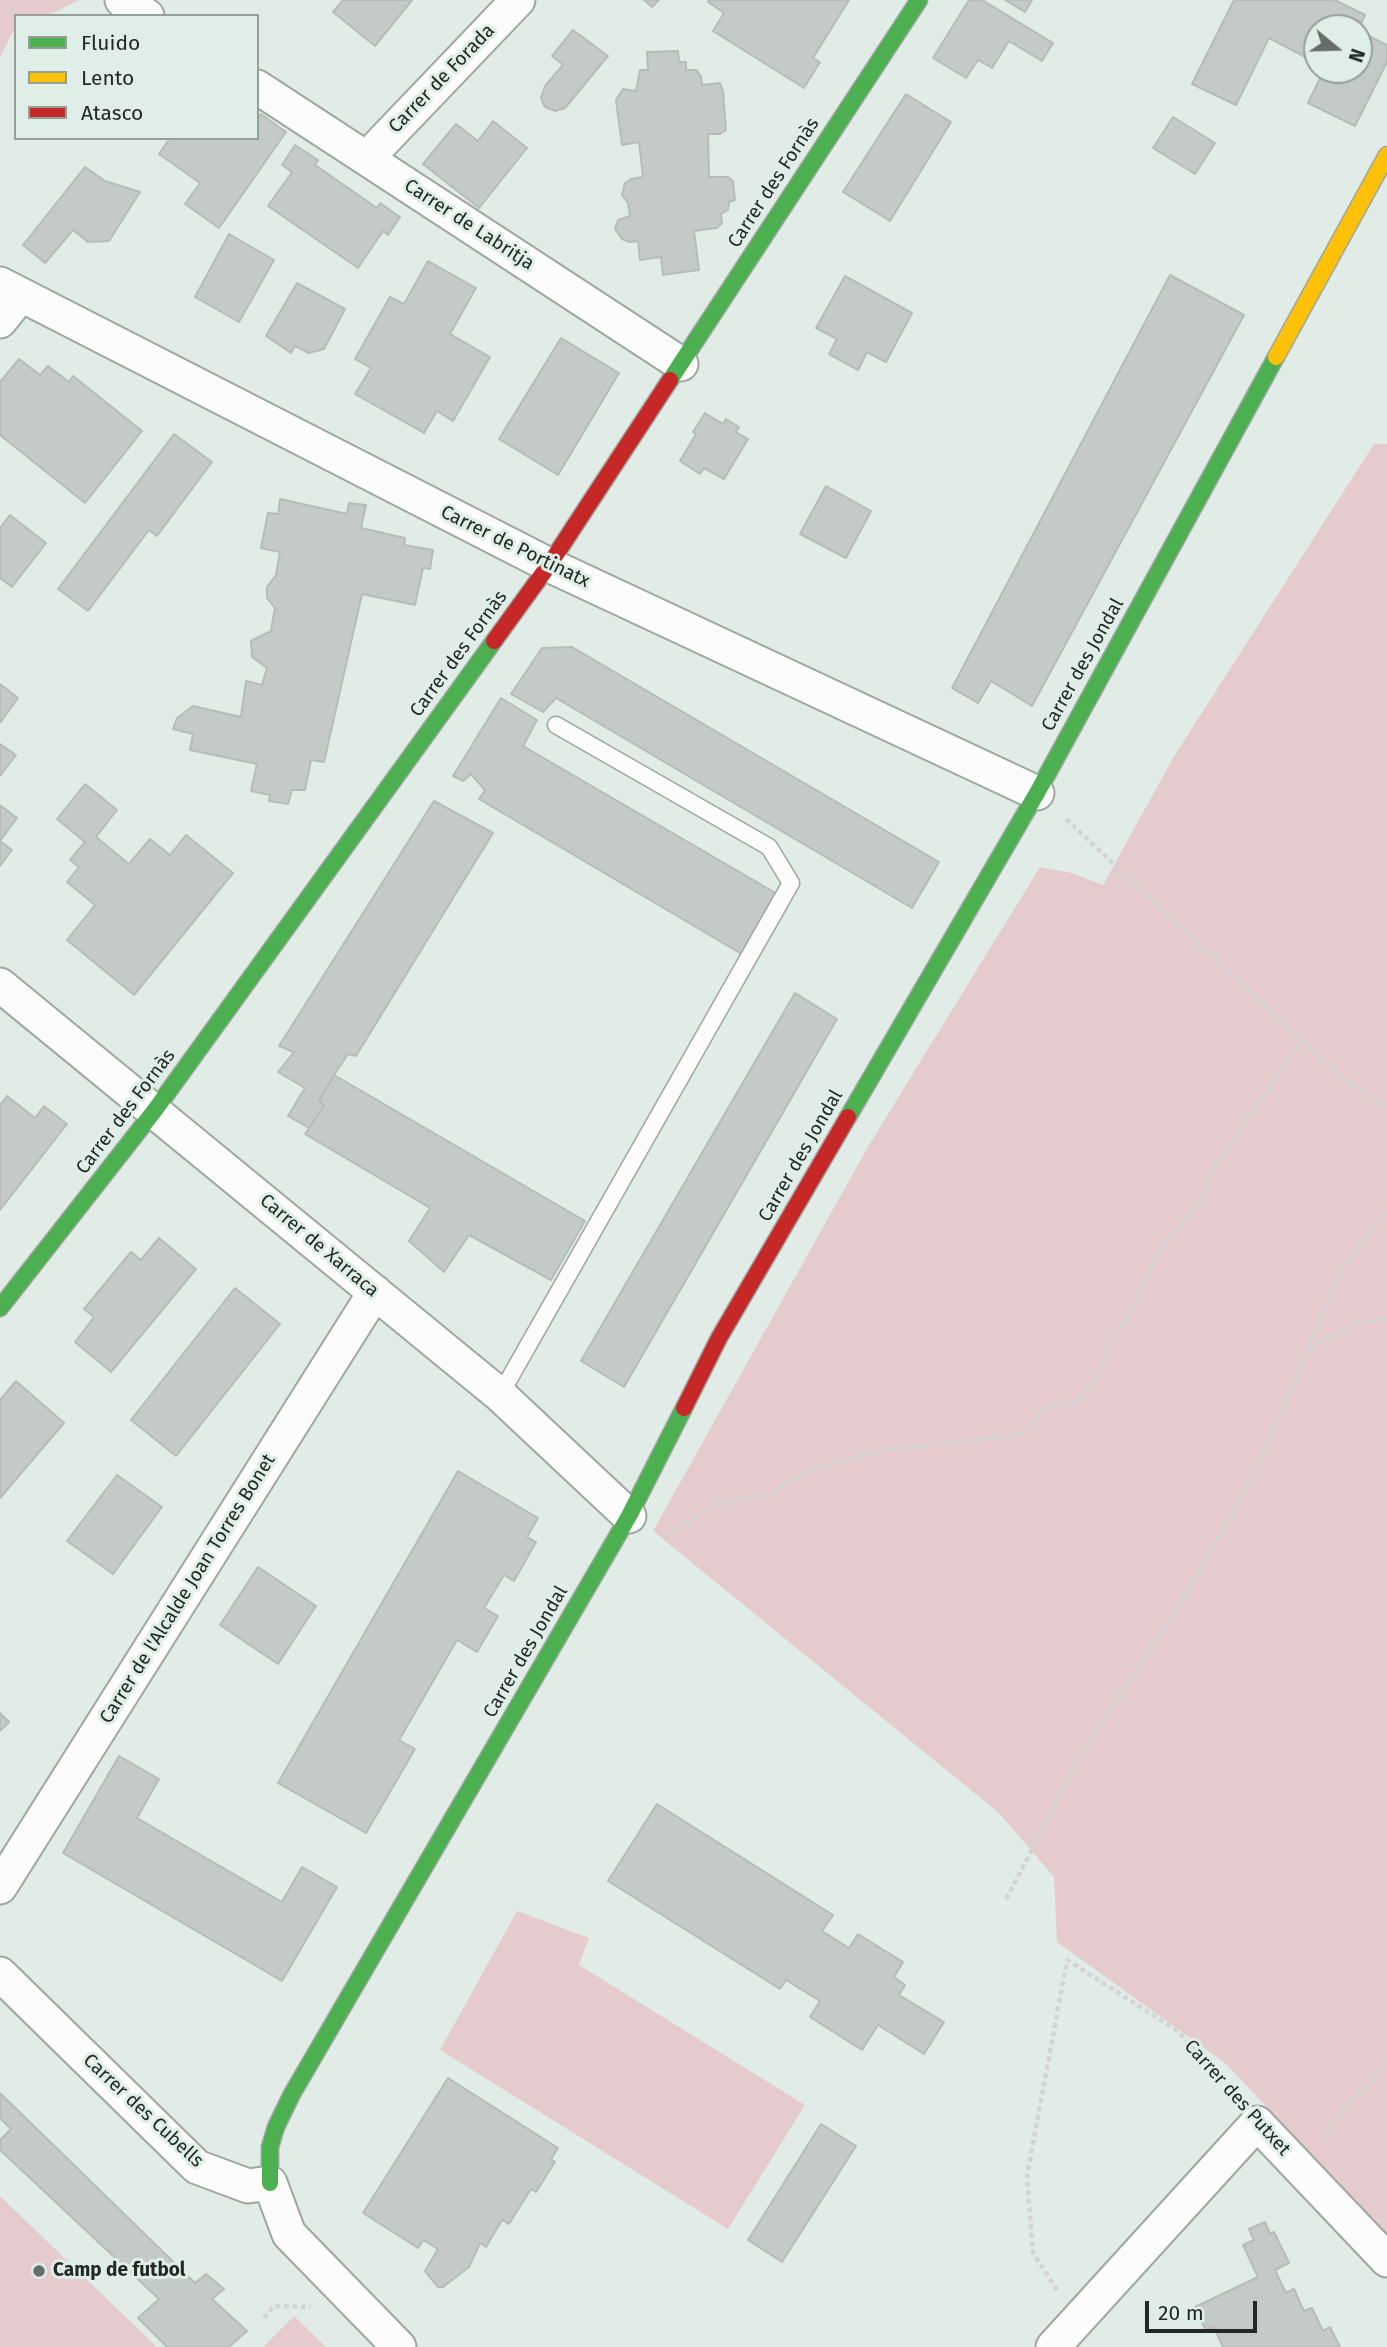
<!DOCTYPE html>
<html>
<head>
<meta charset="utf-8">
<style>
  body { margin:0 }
  #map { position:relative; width:1387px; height:2347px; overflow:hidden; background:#e2ece7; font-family:"Fira Sans",sans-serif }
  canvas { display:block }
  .legend { position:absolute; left:14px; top:14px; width:245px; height:126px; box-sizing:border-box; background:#dfefe8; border:2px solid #949f9a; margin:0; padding:9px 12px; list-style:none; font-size:21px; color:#232826 }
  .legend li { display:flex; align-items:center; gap:14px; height:35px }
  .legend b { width:35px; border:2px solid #949f9a }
  .north { position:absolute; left:1303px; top:14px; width:70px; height:70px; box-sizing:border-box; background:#dfefe8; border:2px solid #949f9a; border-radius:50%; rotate:109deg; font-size:19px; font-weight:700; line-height:28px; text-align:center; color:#232826 }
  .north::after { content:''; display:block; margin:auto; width:24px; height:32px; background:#666d6a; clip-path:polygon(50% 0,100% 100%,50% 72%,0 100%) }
  .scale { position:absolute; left:1145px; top:2301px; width:112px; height:32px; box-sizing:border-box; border:4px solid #232826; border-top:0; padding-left:9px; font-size:21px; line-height:24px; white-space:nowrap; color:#232826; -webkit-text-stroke:5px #dfefe8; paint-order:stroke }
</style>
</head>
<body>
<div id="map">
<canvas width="1387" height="2347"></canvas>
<ul class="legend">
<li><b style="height:9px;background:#4caf50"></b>Fluido</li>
<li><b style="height:9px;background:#ffc107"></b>Lento</li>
<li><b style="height:9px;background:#c62828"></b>Atasco</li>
</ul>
<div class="north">N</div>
<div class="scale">20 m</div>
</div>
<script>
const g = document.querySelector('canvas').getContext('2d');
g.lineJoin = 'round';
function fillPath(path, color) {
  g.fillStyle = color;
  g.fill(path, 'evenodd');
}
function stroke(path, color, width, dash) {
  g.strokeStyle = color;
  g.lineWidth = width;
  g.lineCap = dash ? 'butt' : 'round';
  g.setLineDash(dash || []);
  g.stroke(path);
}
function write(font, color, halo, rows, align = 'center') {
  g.font = font + ' "Fira Sans",sans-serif';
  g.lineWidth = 6;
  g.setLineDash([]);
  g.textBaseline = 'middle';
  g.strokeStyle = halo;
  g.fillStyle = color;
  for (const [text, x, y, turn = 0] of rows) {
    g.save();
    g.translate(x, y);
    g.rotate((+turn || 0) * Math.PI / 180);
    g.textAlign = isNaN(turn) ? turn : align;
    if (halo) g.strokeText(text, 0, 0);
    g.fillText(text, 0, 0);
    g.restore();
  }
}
fillPath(new Path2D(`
  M0,0h79l-32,16h-31v15l-4,2 -12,25z
  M1374,444h13v1790l-162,-171 -168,-121 -3,-65 -55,-64 -346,-282 216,-386 171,-278 32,6 31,12 70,-127z
  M517,1911l72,27 -10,27 226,140 -77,124 -288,-179z
  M0,2196l157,151h-157z
  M294,2316l32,31h-63z`), '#e5cbcd');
const building = new Path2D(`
  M343,0h69l-37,46 -42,-34z
  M644,0h15l-7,7z
  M709,0h140l-36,58 7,4 -16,26 -91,-57 11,-18 -16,-11z
  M969,0h13l71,43 -11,18 -33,-20 -17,27 -14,-8 -12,18 -33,-20z
  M1005,0h27l-7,12z
  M1234,0h101l30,15 -6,13h-42v35l-48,-25 -33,67 -44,-21z
  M573,30l35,26 -43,52 -10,3 -10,-4 -4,-9 4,-12 18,-21 -11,-9z
  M1359,31l28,14v17l-32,64 -47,-23 16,-33h35z
  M678,51l1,11h7v8h10l5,6 1,9 18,-2 3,8 3,39 -6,4h-12l1,43h19l5,4 2,19 -6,2 -1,8 -7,4 1,9 -5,5 -23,3 5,39 -36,5 -2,-18 -21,3 -2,-19 -8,1 -8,-3 -7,-10 3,-9 12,-4 -2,-13 -6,-8 3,-12 6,-4 12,-2 -4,-35 -17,3 -6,-45 7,-11 13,2 4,-21h8l-1,-18z
  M906,94l45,28 -61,99 -47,-29z
  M261,114l25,18 -67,96 -34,-24 15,-21 -41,-29 11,-16h87v-19z
  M1173,117l42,26 -20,31 -42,-26z
  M493,121l34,27 -48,60 -56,-44 33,-40 22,17z
  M295,145l23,15 -3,5 62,43 3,-5 20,14 -12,18 -5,-4 -25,37 -90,-62 24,-34 -10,-7z
  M85,167l20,14 35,11 -31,49 -21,1 -15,-12 -28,33 -22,-18z
  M229,234l45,26 -35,62 -44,-25z
  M428,261l48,27 -26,46 40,23 -37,64 -16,-10 -13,22 -69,-39 16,-26 -16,-9 35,-62 14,7z
  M1170,275l74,40 -212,391 -41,-25 -13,22 -26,-15z
  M845,276l67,37 -26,49 -19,-10 -9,18 -29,-16 8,-15 -21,-11z
  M297,283l48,26 -21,40 -15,4 -14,-7 -4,7 -25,-17z
  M561,338l58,35 -61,102 -59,-36z
  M19,359l21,16 8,-9 21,16 4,-6 69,55 -57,72 -85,-68v-53z
  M705,413l18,11 3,-5 13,8 -3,5 12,7 -24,40 -20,-11 -4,6 -20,-13 16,-27 -3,-2z
  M174,434l38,28 -55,74 -8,-6 -61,81 -30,-22z
  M826,486l45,25 -25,47 -46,-24z
  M280,499l67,15 2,-11 17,2 -5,23 44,10 -1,7 29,5 -3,19 -7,-1 -8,37 -53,-11 -38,168 -13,-2 -6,30h-13l-4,14 -19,-3 1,-6 -19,-4 6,-27 -67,-14 3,-16 -20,-5 4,-11 16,-12 48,11 5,-36 16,4 5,-17 -15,-11 -1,-16 20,-10 4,-23 -8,-10v-11l9,-12 4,-23 -19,-4 7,-35 10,1z
  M10,515l36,28 -34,44 -12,-9v-50z
  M572,647l367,215 -27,46 -356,-210 -13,14 -32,-18 31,-46z
  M0,684l18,14 -18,25z
  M501,698l36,22 -14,26 256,149 -34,61 -266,-157 6,-9 -14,-16 -8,7 -10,-5z
  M0,744l16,11 -16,21z
  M85,784l32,26 -21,27 33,27 21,-25 20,16 16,-20 47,38 -99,122 -67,-55 28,-35 -28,-23 12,-15 -9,-7 15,-18 -28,-23z
  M434,801l59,32 -137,223 -8,-2 -14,21 -15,26 5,5 -15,22 -21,-12 17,-28 -27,-16 16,-20 -15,-6z
  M0,805l17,13 -17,23 12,9 -12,16z
  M795,993l42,26 -213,368 -43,-26z
  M334,1075l251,146 -34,59 -82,-45 -25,37 -35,-31 21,-33 -125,-74 19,-28 -5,-5z
  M7,1096l28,22 9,-12 23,18 -67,86v-105z
  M159,1238l37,31 -85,103 -36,-30 19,-25 -10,-8 47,-57 10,8z
  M235,1288l45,36 -104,132 -45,-36z
  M16,1381l48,42 -64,75v-98z
  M458,1471l80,47 -11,19 9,5 -22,39 -10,-6 -20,33 14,8 -21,36 -20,-12 -58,100 16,9 -49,84 -88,-50z
  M117,1475l45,32 -49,67 -46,-33z
  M258,1567l58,39 -38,58 -58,-39z
  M0,1713l9,9 -9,9z
  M119,1756l40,23 -22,39 145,84 20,-35 35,20 -55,94 -219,-128z
  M657,1804l176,111 -11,16 27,17 9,-14 45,28 -9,15 11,8 -6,10 45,27 -20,32 -46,-29 -16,25 -52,-33 10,-16 -34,-21 -6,9 -172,-108z
  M448,2078l110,70 -7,11 4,3 -19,30 -5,-3 -22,35 -7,-4 -16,27 -6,-4 -11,24 -26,20h-5l-13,-16 13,-22 -15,-9 -5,8 -55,-35z
  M0,2093l195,190 11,-9 18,15 -12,10 35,32 -18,16h-62l-29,-29 21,-19 -159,-149v-10l11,-11 -11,-11z
  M821,2124l35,22 -74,116 -34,-22z
  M1265,2222l5,12 4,-2 15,31 -14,7 11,23 8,-4 10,22 8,-3 11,23 7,-4 10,20h-117l-9,-20 -8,4 -11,-24 63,-30 -15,-32 11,-5 -5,-11z`);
fillPath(building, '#c3cac7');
stroke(building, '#b5bcb9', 2);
const lane = new Path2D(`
  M500,1395l291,-512 -22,-36 -213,-122`);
const street = new Path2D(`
  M122,0l25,16
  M257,87l424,277
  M367,158l151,-158
  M0,284l549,281 488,228
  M0,321l21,-26
  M0,985l500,410 129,121
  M0,1887l375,-595
  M0,1974l197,193 51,19 22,-3 19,51 110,113
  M1053,2347l204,-224 130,137`);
const fast = new Path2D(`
  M670,380l249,-380
  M848,1117l189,-324 239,-436
  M0,1308l155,-198 339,-469
  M270,2183v-36l6,-20 16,-33 337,-578 55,-108`);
const slow = new Path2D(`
  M1276,357l111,-202`);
const jam = new Path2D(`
  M494,641l55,-76 121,-185
  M684,1408l35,-70 129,-221`);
stroke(lane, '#9fa6a2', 19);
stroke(street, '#9fa6a2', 37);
stroke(fast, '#9fa6a2', 19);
stroke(slow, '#9fa6a2', 19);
stroke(jam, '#9fa6a2', 19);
stroke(new Path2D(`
  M1066,819l274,257 47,31
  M1309,1347l46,-23 32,-6
  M663,1536l55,-32 49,-9 46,-26 68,-18 142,-17 21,-27 31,-4 23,-26 11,-39 16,-15 36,-75 43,-50 6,-24 92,-134
  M1006,1899l82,-156 88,-132 78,-135 86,-203 47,-62
  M1323,2142l15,-27 39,-39 10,-18
  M1057,2290l-24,-37 -6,-77 40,-216 111,71 56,65
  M264,2318l10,-12 37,1`), '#d3d5d4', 4.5, [5, 3.5]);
stroke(lane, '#fbfcfb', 16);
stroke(street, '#fbfcfb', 33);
stroke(fast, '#4caf50', 16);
stroke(slow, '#ffc107', 16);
stroke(jam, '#c62828', 16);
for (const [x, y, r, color] of [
  [39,2271,7,"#666d6a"]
]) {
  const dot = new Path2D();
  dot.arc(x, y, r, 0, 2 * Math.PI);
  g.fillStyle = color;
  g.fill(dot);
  stroke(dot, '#dfefe8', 2.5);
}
write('19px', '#232826', '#dfefe8', [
  ["Carrer de Forada",442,79,-46],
  ["Carrer des Fornàs",774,183,-57],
  ["Carrer de Labritja",469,225,33],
  ["Carrer de Portinatx",515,547,26],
  ["Carrer des Fornàs",459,654,-54],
  ["Carrer des Jondal",1083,665,-61],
  ["Carrer des Fornàs",126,1112,-53],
  ["Carrer des Jondal",801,1156,-60],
  ["Carrer de Xarraca",319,1246,40],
  ["Carrer de l'Alcalde Joan Torres Bonet",188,1589,-58],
  ["Carrer des Jondal",526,1652,-60],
  ["Carrer des Putxet",1237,2098,48],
  ["Carrer des Cubells",143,2111,43]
]);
write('bold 19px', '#232826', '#dfefe8', [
  ["Camp de futbol",53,2271]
], 'left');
</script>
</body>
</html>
